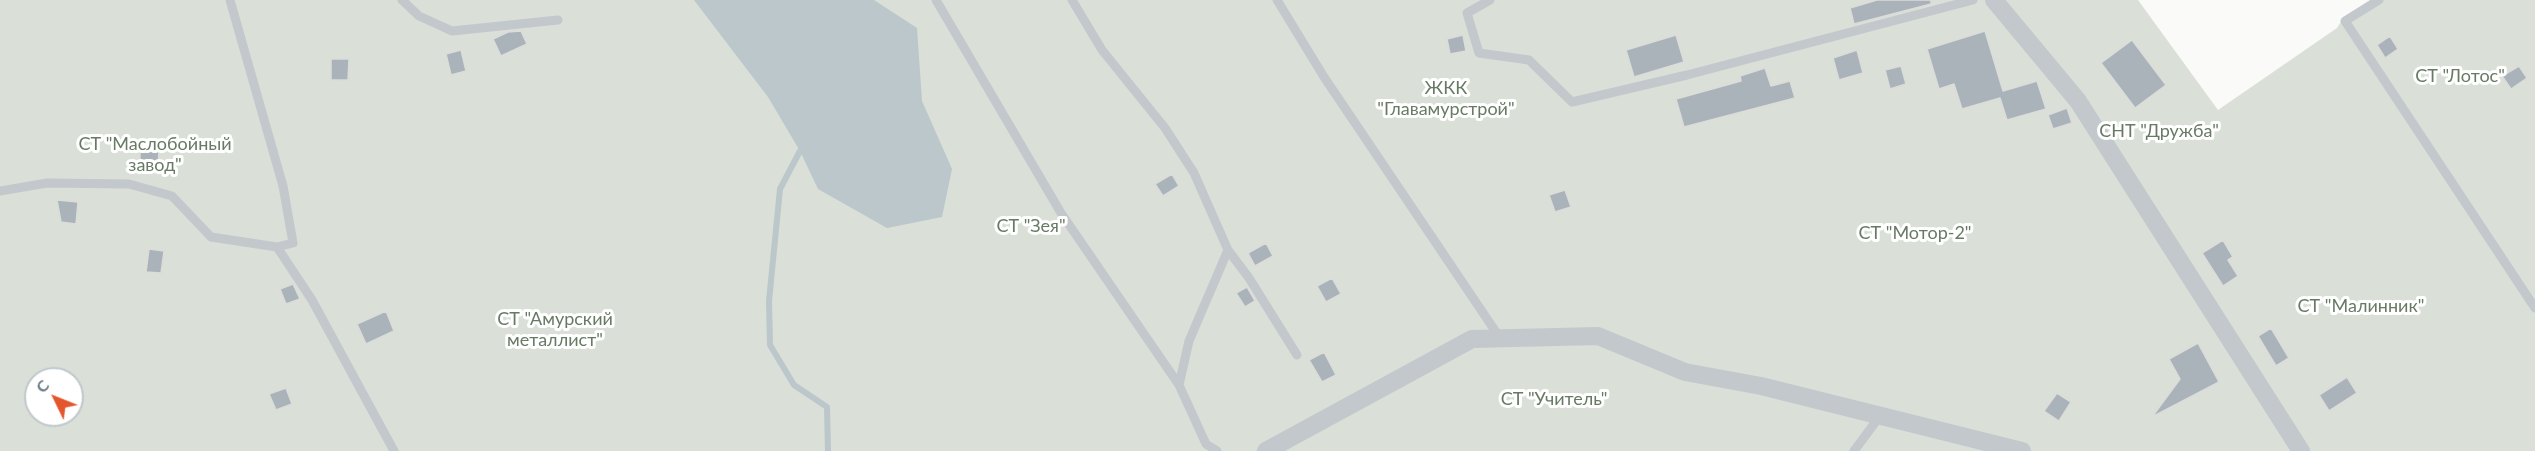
<!DOCTYPE html>
<html>
<head>
<meta charset="utf-8">
<style>
  body { margin:0 }
  #map { position:relative; width:2535px; height:451px; overflow:hidden; background:#fafaf8; font-family:Lato,sans-serif }
  canvas { display:block }
  .north { position:absolute; left:24px; top:367px; width:60px; height:60px; box-sizing:border-box; background:#fff; border:2px solid #c1c8cd; border-radius:50%; rotate:313deg; font-size:16px; font-weight:700; line-height:24px; text-align:center; color:#657683 }
  .north::after { content:''; display:block; margin:auto; width:21px; height:27px; background:#e4572e; clip-path:polygon(50% 0,100% 100%,50% 72%,0 100%) }
</style>
</head>
<body>
<div id="map">
<canvas width="2535" height="451"></canvas>
<div class="north">С</div>
</div>
<script>
const g = document.querySelector('canvas').getContext('2d');
g.lineJoin = 'round';
function fillPath(path, color) {
  g.fillStyle = color;
  g.fill(path, 'evenodd');
}
function stroke(path, color, width, dash) {
  g.strokeStyle = color;
  g.lineWidth = width;
  g.lineCap = dash ? 'butt' : 'round';
  g.setLineDash(dash || []);
  g.stroke(path);
}
function write(font, color, halo, rows, align = 'center') {
  g.font = font + ' Lato,sans-serif';
  g.lineWidth = 6;
  g.setLineDash([]);
  g.textBaseline = 'middle';
  g.strokeStyle = halo;
  g.fillStyle = color;
  for (const [text, x, y, turn = 0] of rows) {
    g.save();
    g.translate(x, y);
    g.rotate((+turn || 0) * Math.PI / 180);
    g.textAlign = isNaN(turn) ? turn : align;
    if (halo) g.strokeText(text, 0, 0);
    g.fillText(text, 0, 0);
    g.restore();
  }
}
fillPath(new Path2D(`
  M0,0h2138l80,110 119,-82 7,-11 26,-17h165v451h-2535zM36,379h36v36h-36z`), '#dadfd7');
fillPath(new Path2D(`
  M694,0h180l43,28 5,73 30,68 -10,48 -55,11 -69,-39 -18,-38 -32,-54z`), '#bbc7cb');
stroke(new Path2D(`
  M800,151l-20,38 -11,112 1,44 24,40 33,22 1,44`), '#bbc7cb', 6);
const building = new Path2D(`
  M1877,0h54v4l-77,20 -4,-16z
  M521,31l6,13 -26,12 -8,-17 15,-7z
  M1985,31l18,60 34,-10 9,28 -39,11 -7,-22 -38,11 -8,-25 -15,5 -12,-40z
  M1463,35l3,16 -16,3 -3,-15z
  M1676,35l8,27 -50,15 -8,-27z
  M2390,36l8,13 -13,9 -8,-13z
  M2132,40l34,45 -31,23 -34,-45z
  M461,50l5,21 -15,4 -5,-21z
  M1857,50l6,23 -24,7 -6,-22z
  M331,59h18l-1,21h-17z
  M1901,66l5,18 -16,5 -5,-19z
  M2519,66l8,12 -16,11 -9,-13z
  M1765,68l6,18 19,-5 5,17 -111,29 -8,-28 65,-18 -1,-5z
  M2067,108l5,15 -19,6 -5,-14z
  M140,148l19,1 -1,20h-18z
  M1172,174l7,12 -16,10 -8,-12z
  M1565,190l6,17 -16,5 -6,-17z
  M57,200l21,2 -2,22 -15,-2z
  M2223,240l10,17 -5,3 10,16 -15,10 -21,-33z
  M1266,243l7,13 -18,10 -7,-13z
  M149,249l15,2 -3,22 -15,-1z
  M1332,278l9,16 -15,8 -9,-16z
  M293,284l7,15 -14,5 -6,-15z
  M1247,287l8,14 -10,6 -9,-14z
  M386,311l8,20 -28,13 -9,-20z
  M2271,328l18,30 -13,8 -18,-30z
  M2198,343l21,39 -67,35 28,-38 -11,-20z
  M1324,352l12,23 -14,7 -13,-22z
  M2347,377l10,16 -28,18 -10,-16z
  M286,388l6,16 -16,6 -7,-16z
  M2057,393l14,9 -12,19 -15,-10z`);
fillPath(building, '#aab3b9');
stroke(building, '#dcdcda', 1.5);
stroke(new Path2D(`
  M230,0l53,186 10,57 -16,4
  M402,0l17,16 33,15 106,-11
  M936,0l125,213 118,172
  M1072,0l30,50 63,78 29,45 34,77 -39,91 -10,44 27,59 11,7
  M1277,0l47,77 176,261
  M1490,0l-23,13 12,40 50,7 43,42 115,-27 286,-75
  M2379,0l-34,21 190,287
  M0,191l47,-8 82,1 43,12 39,41 66,10 35,53 82,151
  M1228,250l21,28 48,77
  M1854,451l26,-35`), '#c3c8cc', 9);
stroke(new Path2D(`
  M1994,0l84,101 223,350
  M1266,451l206,-112 126,-3 87,36 76,14 261,65`), '#c3c8cc', 18);
write('18px', '#687a64', '#fff', [
  ["СТ \"Лотос\"",2460,76],
  ["ЖКК",1446,88],
  ["\"Главамурстрой\"",1446,109],
  ["СНТ \"Дружба\"",2159,131],
  ["СТ \"Маслобойный",155,144],
  ["завод\"",155,165],
  ["СТ \"Зея\"",1031,226],
  ["СТ \"Мотор-2\"",1915,233],
  ["СТ \"Малинник\"",2361,306],
  ["СТ \"Амурский",555,319],
  ["металлист\"",555,340],
  ["СТ \"Учитель\"",1554,399]
]);
</script>
</body>
</html>
